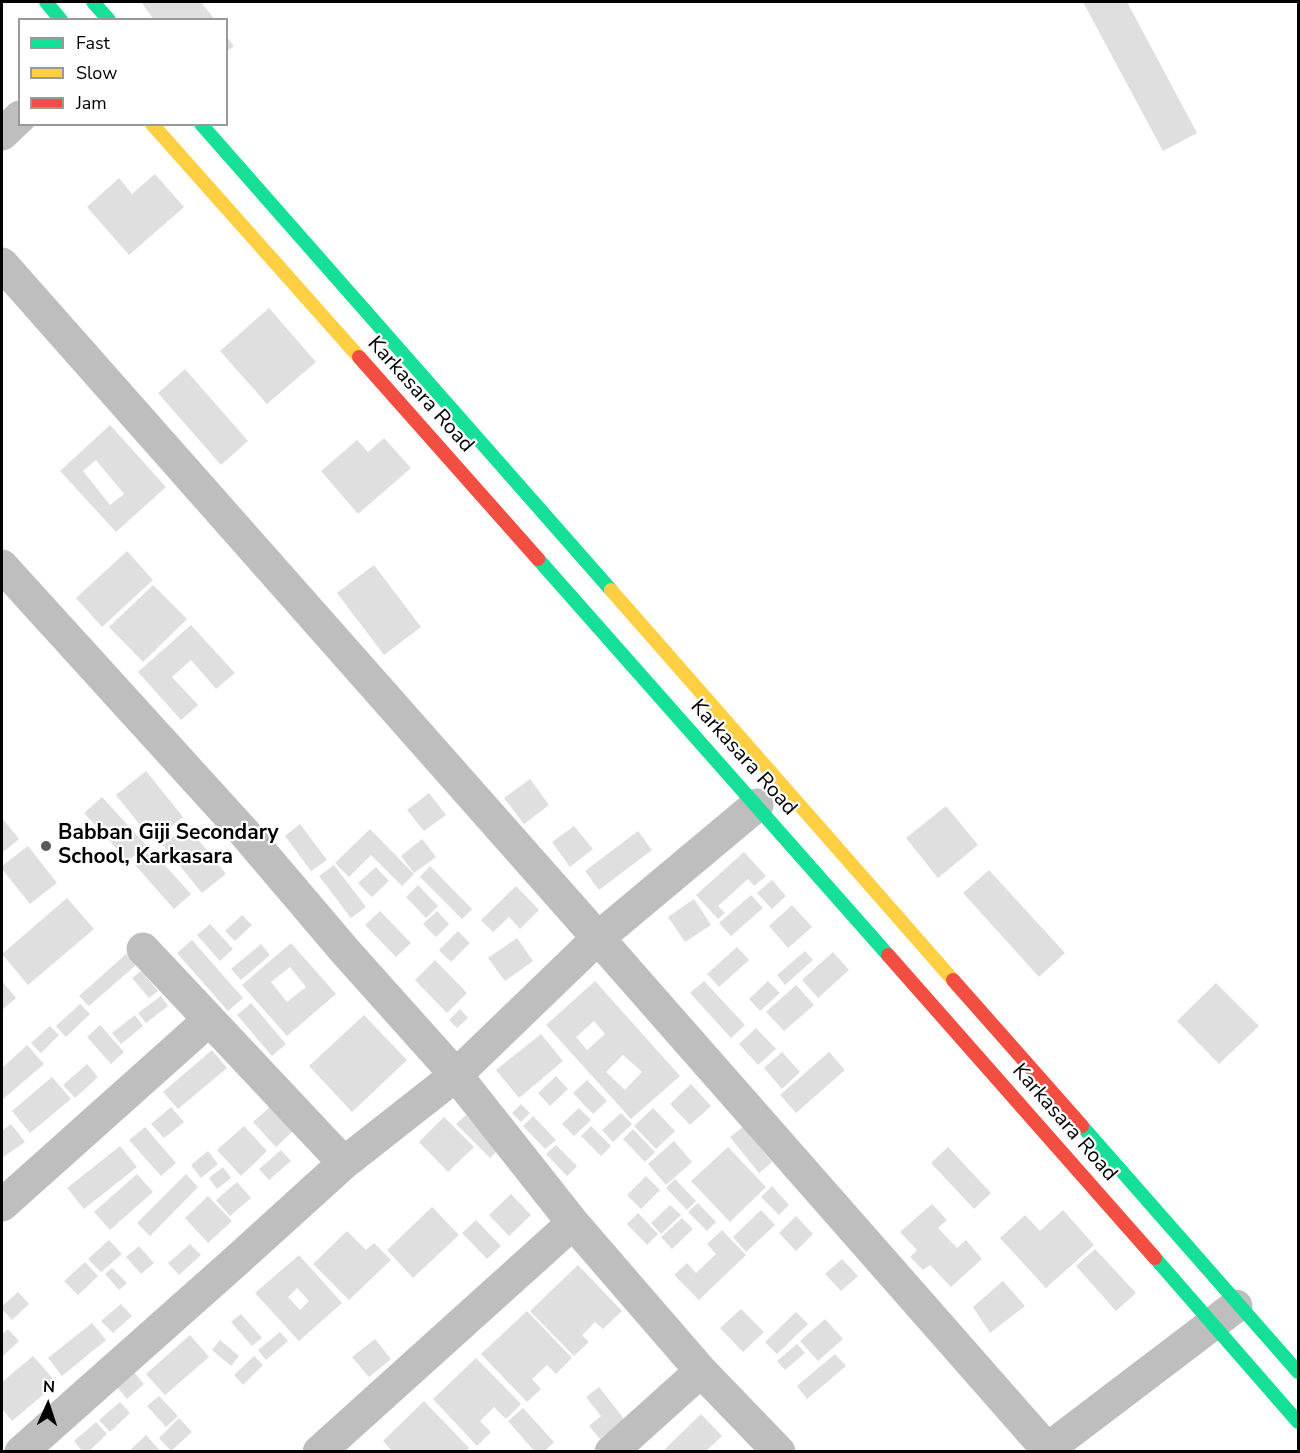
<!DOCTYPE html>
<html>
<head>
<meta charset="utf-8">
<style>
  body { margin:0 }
  #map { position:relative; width:1300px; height:1453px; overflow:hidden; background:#fff; font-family:"Nunito Sans",sans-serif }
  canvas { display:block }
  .frame { position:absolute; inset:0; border:3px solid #000; pointer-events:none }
  .legend { position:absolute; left:18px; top:18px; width:210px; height:108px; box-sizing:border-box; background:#fff; border:2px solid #999; margin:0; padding:8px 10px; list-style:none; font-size:18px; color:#000 }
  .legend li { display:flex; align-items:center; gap:12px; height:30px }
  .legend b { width:30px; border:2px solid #999 }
  .north { position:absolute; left:18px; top:1375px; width:60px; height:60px; -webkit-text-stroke:4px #fff; paint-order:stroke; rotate:3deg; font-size:16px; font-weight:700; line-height:24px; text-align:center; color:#000 }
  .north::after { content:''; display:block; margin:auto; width:21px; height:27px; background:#000; clip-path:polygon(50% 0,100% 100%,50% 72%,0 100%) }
</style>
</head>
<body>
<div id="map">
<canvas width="1300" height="1453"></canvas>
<div class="frame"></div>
<ul class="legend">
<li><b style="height:8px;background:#16e098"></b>Fast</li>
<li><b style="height:8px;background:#ffcf43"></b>Slow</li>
<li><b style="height:8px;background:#f24e42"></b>Jam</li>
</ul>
<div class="north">N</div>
</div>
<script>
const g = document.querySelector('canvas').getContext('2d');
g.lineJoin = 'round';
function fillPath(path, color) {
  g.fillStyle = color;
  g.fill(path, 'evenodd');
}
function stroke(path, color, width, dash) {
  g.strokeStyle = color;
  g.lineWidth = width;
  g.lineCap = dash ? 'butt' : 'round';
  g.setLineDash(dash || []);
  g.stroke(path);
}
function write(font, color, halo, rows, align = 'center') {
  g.font = font + ' "Nunito Sans",sans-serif';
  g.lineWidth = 4.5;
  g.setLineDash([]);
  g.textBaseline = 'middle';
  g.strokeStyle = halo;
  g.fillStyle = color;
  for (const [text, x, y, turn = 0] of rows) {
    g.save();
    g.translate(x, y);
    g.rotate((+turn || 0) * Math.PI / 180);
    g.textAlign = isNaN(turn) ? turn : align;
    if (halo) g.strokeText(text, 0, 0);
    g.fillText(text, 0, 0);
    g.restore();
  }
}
fillPath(new Path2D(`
  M141,2h60l14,18h-61z
  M1083,2h44l70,131 -34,18z
  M226,36l8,10 -8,6z
  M155,174l29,33 -55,48 -42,-48 32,-29 13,16z
  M269,308l47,54 -49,42 -47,-53z
  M185,369l63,72 -27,24 -63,-72z
  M110,425l56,62 -50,45 -56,-61zM96,460l28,34 -14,11 -27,-34z
  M384,438l27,30 -53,46 -37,-43 36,-31 11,12z
  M127,551l26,29 -51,47 -26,-29z
  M374,565l47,62 -37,28 -47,-62z
  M153,585l34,34 -44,43 -34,-35z
  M191,625l44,48 -19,16 -25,-29 -19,17 26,28 -17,15 -43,-48z
  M146,771l37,46 -30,24 -37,-46z
  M530,779l19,26 -25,19 -20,-26z
  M429,793l17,22 -22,16 -17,-21z
  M102,797l44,48 -18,16 -44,-48z
  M946,806l32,39 -40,33 -32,-40z
  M2,818l17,21 -17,14z
  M300,824l27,36 -16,11 -26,-35z
  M187,826l39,48 -24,19 -39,-48z
  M574,826l19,23 -23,18 -18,-25z
  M370,829l44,45 -12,12 -31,-31 -22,22 -14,-14z
  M638,831l14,19 -53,40 -14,-19z
  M422,839l14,18 -22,16 -13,-17z
  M28,846l29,37 -27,21 -28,-35v-3z
  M151,850l40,44 -17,15 -39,-44z
  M744,852l22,24 -12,10 -6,-7 -30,27 7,7 -7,6 -22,-24z
  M334,865l32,42 -15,11 -32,-42z
  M430,866l42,43 -10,10 -42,-42z
  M376,867l13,14 -17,16 -14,-14z
  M989,870l76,83 -26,24 -76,-84z
  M772,880l14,16 -14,13 -15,-16z
  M418,885l20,21 -12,12 -20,-21z
  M516,886l23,24 -19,19 -11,-12 -16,15 -12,-12z
  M751,895l12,13 -32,28 -12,-13z
  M67,898l27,31 -66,56 -26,-31z
  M694,899l17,26 -26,17 -17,-25z
  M792,905l20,22 -24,21 -19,-22z
  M380,911l31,32 -15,14 -31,-32z
  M437,911l12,13 -13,13 -13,-13z
  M242,915l10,10 -17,16 -10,-10z
  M210,924l23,25 -13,12 -23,-26z
  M458,931l12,12 -19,19 -12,-12z
  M517,938l16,23 -28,20 -17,-23z
  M192,940l51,58 -15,13 -51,-58z
  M291,943l45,51 -49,42 -45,-51zM290,967l16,20 -19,15 -16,-20z
  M261,944l9,11 -29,25 -10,-11z
  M737,947l12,13 -30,27 -12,-13z
  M805,951l8,9 -28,25 -8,-10z
  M833,952l16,18 -31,28 -16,-18z
  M126,954l10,11 -47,41 -10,-10z
  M435,960l32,33 -20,20 -32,-33z
  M141,971l17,20 -9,7 -17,-20z
  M2,981l14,17 -14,12z
  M595,981l85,95 -49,43 -85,-94zM594,1021l11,13 -18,16 -11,-13zM623,1055l19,17 -17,18 -19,-18z
  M704,981l41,44 -14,13 -41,-45z
  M768,981l12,12 -20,18 -11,-12z
  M1216,983l43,43 -40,38 -42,-43z
  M796,985l18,20 -30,26 -18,-19z
  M161,996l7,10 -22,17 -8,-10z
  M251,1003l35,41 -14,12 -35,-41z
  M80,1004l10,10 -24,23 -10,-11z
  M460,1009l8,9 -11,10 -8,-8z
  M135,1015l8,11 -22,18 -9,-11z
  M364,1015l43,45 -55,52 -43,-46z
  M100,1025l24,27 -13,12 -24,-27z
  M50,1026l9,9 -18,18 -10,-10z
  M756,1028l20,21 -18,16 -19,-21z
  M541,1034l22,27 -44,37 -23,-28z
  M27,1045l17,19 -42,36v-32z
  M212,1050l15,18 -49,41 -15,-17z
  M782,1052l18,20 -18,17 -18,-21z
  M829,1052l16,18 -49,43 -16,-18z
  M87,1064l11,13 -23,21 -12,-13z
  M556,1076l12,13 -18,17 -12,-13z
  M52,1077l19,22 -41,34 -18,-22z
  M587,1080l20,21 -14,13 -20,-21z
  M691,1084l20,22 -21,19 -20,-21z
  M521,1104l9,9 -9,9 -9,-9z
  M271,1106l22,25 -17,16 -23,-25z
  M171,1107l13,15 -20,16 -13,-14z
  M579,1108l12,12 -17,16 -12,-12z
  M653,1108l22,23 -19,18 -22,-23z
  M621,1113l11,11 -19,18 -11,-12z
  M466,1115l33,34 -9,9 -34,-34z
  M533,1116l23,24 -11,9 -22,-23z
  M444,1117l30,30 -26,25 -29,-30z
  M11,1124l14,18 -23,16v-27z
  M244,1126l23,25 -26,25 -24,-26z
  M591,1126l20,20 -10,10 -20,-20z
  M145,1127l31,36 -15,13 -32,-36z
  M743,1127l29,35 -13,11 -29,-36z
  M633,1129l22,23 -10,10 -22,-23z
  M674,1141l18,21 -26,23 -18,-21z
  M556,1145l21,21 -10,10 -21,-22z
  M120,1146l17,21 -53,42 -17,-21z
  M728,1147l38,40 -36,35 -39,-41z
  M948,1147l43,46 -17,16 -43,-46z
  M281,1150l10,11 -22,19 -10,-11z
  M208,1151l10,13 -17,14 -10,-13z
  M223,1167l8,11 -14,11 -8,-11z
  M137,1174l16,18 -43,38 -16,-18z
  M186,1174l12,13 -48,49 -13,-13z
  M646,1176l14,14 -19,19 -14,-14z
  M675,1179l21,22 -9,9 -21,-22z
  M237,1182l14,16 -21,18 -14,-16z
  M772,1186l17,19 -10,10 -18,-18z
  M511,1194l20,21 -22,21 -20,-21z
  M208,1196l24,25 -24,22 -23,-25z
  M698,1203l18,19 -9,9 -19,-19z
  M932,1204l15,16 -9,8 19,20 9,-8 16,19 -31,28 -21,-22 -7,5 -13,-13 7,-7 -17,-18z
  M670,1205l11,10 -20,19 -10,-11z
  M432,1207l27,28 -46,43 -26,-28z
  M761,1210l14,15 -29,27 -13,-15z
  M1063,1210l31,35 -48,43 -46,-50 25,-23 15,16z
  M638,1213l20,21 -11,11 -20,-21z
  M796,1216l17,18 -17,17 -17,-18z
  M682,1218l11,11 -21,20 -11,-12z
  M476,1220l25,26 -14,13 -25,-26z
  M722,1230l24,25 -47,45 -25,-25 13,-12 9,10 20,-19 -9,-10z
  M347,1231l19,19 8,-7 17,17 -42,40 -36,-36z
  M109,1240l13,14 -21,18 -13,-13z
  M190,1244l11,11 -22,20 -11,-12z
  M139,1246l15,17 -13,11 -15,-17z
  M1095,1249l41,44 -20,18 -40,-45z
  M299,1255l43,48 -43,38 -44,-48zM297,1288l12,13 -9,9 -12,-13z
  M842,1259l16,17 -17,15 -16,-17z
  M85,1262l13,14 -20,19 -14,-14z
  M578,1265l44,46 -19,18 -8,-7 -13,13 7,7 -15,14 -44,-45z
  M112,1268l15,15 -8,7 -14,-16z
  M1003,1281l22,25 -35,27 -17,-26z
  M18,1292l11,12 -17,16 -10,-11v-3z
  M121,1304l11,12 -19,17 -12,-12z
  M741,1309l23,23 -21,20 -23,-24z
  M527,1311l45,47 -16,16 -9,-9 -15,14 9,10 -14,13 -46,-48z
  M796,1312l12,12 -31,30 -12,-12z
  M241,1314l21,24 -10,8 -21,-24z
  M825,1319l18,20 -25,22 -18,-20z
  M92,1323l14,17 -44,36 -14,-18z
  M8,1329l11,12 -17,16v-23z
  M280,1332l8,9 -22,19 -8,-10z
  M190,1335l19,22 -44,38 -19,-21z
  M375,1339l16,20 -22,18 -17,-20z
  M220,1340l19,16 -8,10 -19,-16z
  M797,1344l8,9 -20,17 -8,-9z
  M835,1354l11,12 -39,33 -10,-13z
  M33,1356l24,27 -45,38 -10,-12v-27z
  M254,1356l9,9 -20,20 -9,-10z
  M476,1358l45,46 -15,15 -12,-12 -14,14 11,11 -14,14 -44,-47z
  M133,1371l11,13 -17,15 -11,-13z
  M599,1387l26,33 -25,19 -11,-13 12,-10 -15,-19z
  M159,1396l19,20 -12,11 -19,-21z
  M424,1401l45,47 -4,4h-72l-10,-11z
  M120,1402l10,11 -20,19 -11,-12z
  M523,1408l31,34 -10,10h-9l-27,-31z
  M701,1414l21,22 -17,16h-38l-2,-3z
  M179,1418l13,14 -21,19 -12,-13z
  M96,1422l11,12 -19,18h-5l-9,-11z
  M146,1435l15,17h-33z`), '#dfdfdf');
stroke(new Path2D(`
  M2,134l18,-17
  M2,264l596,674 449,511
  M2,566l241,265 102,120 111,124 117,148 128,148 78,81
  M143,949l201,214
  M2,1205l207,-185
  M21,1452l215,-191 108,-98 112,-88 142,-137 159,-133
  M319,1452l254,-229
  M611,1452l90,-81
  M1044,1452l192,-146`), '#bebebe', 33);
stroke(new Path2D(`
  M46,2l15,18
  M93,2l16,18
  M201,124l410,466
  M538,559l350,396
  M1082,1126l216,246
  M1155,1258l143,164`), '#16e098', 14);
stroke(new Path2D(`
  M152,124l207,233
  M611,590l342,390`), '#ffcf43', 14);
stroke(new Path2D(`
  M359,357l179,202
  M888,955l267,303
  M953,980l129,146`), '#f24e42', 14);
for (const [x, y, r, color] of [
  [46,846,6,"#595959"]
]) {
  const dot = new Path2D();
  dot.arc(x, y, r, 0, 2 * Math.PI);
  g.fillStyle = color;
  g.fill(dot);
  stroke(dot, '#fff', 2);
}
write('21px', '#000', '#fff', [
  ["Karkasara Road",420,395,48],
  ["Karkasara Road",743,758,48],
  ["Karkasara Road",1064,1123,49]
]);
write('bold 21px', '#000', '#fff', [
  ["Babban Giji Secondary",58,834],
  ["School, Karkasara",58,858]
], 'left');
</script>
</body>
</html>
